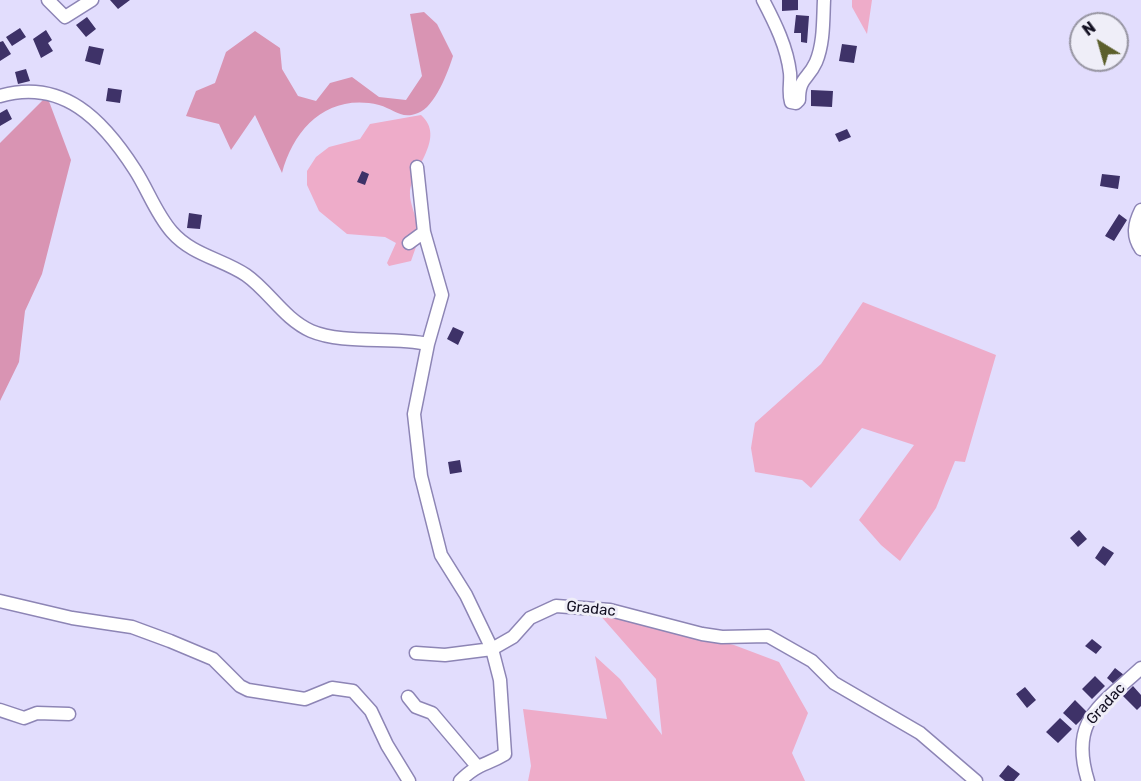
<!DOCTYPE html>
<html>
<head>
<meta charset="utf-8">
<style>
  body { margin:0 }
  #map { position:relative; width:1141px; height:781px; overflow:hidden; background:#e2ddfd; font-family:Rubik,sans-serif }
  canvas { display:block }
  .north { position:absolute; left:1069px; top:12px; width:60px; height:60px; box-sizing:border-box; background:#efeef8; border:2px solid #9795a2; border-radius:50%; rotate:323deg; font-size:16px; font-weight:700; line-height:24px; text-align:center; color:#131022 }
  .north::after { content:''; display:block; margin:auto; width:21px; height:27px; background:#5c5f2c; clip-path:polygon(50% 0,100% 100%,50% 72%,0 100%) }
</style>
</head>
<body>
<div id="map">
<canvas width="1141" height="781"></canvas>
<div class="north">N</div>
</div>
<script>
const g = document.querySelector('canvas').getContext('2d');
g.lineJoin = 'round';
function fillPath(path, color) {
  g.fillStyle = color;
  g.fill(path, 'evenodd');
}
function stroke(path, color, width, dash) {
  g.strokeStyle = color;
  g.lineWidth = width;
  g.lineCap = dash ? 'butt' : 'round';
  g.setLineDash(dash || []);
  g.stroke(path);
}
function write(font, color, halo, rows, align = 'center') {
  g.font = font + ' Rubik,sans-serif';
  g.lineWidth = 6;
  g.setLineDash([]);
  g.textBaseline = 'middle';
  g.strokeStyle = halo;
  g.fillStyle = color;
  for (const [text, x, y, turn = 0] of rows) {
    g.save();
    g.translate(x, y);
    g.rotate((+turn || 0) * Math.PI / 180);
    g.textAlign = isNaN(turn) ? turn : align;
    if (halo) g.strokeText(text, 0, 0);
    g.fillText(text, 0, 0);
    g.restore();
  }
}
fillPath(new Path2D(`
  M852,0h20l-5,34 -15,-27z
  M421,115c26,23 -10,54 -11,78 -1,10 10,35 13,45l-6,6 -6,17 -22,5 -2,-3 9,-20 -11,-6 -38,-3 -28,-23 -12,-26v-14l9,-14 13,-10 31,-8 10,-15z
  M863,302l133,53 -31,107 -10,-1 -19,47 -36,53 -19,-16 -22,-25 55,-75 -52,-17 -51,60 -9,-8 -47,-8 -4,-24 4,-25 66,-59z
  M599,614l135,31 45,17 29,51 -16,40 13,28h-277l3,-15 -8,-57 84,10 -12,-63 25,23 42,56 -6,-56z`), '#eeacc9');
fillPath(new Path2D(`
  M424,12l13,12 16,32c-5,16 -18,51 -35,57 -17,7 -24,-4 -39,-8 -51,-12 -85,23 -97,68l-27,-58 -24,35 -12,-26 -33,-8 10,-25 19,-8 11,-31 29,-21 25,17 2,21 16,27 18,5 14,-18 22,-6 27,20 27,3 16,-24 -12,-62z
  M47,96l24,64 -29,114 -17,37 -6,51 -19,39v-258z`), '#d994b3');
fillPath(new Path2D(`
  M110,0h20l-12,9z
  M782,0h16v10l-16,1z
  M796,15l13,1 -2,27 -6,-1v-9h-7z
  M87,17l9,12 -10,8 -10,-12z
  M20,28l6,9 -14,9 -6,-9z
  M46,30l6,10 -4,3 5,8 -12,7 -8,-19z
  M3,41l8,13 -11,7v-19z
  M842,44l15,2 -3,17 -15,-2z
  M89,46l15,3 -4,16 -15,-4z
  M26,69l4,12 -12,3 -3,-12z
  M108,88l14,2 -2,13 -14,-2z
  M811,90l22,1 -1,16 -21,-1z
  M7,109l5,10 -12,7v-13z
  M847,129l4,8 -12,5 -4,-8z
  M362,171l7,3 -4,11 -8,-3z
  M1102,174l18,2 -2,13 -18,-3z
  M189,213l13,2 -2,14 -13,-1z
  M1119,214l8,6 -13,21 -9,-5z
  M453,327l11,5 -6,13 -11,-6z
  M460,460l2,12 -12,2 -2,-12z
  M1079,530l8,9 -9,8 -8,-9z
  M1103,546l11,7 -9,13 -10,-8z
  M1092,639l10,8 -6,7 -11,-8z
  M1115,668l9,7 -9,10 -8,-7z
  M1095,676l10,10 -13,13 -10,-10z
  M1133,686l8,9v11l-4,4 -14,-14z
  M1025,687l11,13 -9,8 -11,-14z
  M1075,700l13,13 -12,12 -13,-12z
  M1060,718l12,11 -14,14 -12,-11z
  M1008,765l12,9 -6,7h-9l-6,-5z`), '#3e3268');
const minor = new Path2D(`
  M48,0l17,17 27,-17
  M763,0c12,23 24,47 27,73 1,10 -2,19 1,29l5,1 3,-3c0,-23 9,-20 17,-38 8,-19 7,-42 8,-62
  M0,96c63,-18 103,24 135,74 13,20 21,44 37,62 20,23 50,27 74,43 23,16 38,44 65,56 33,14 81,5 117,13l14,-49 -18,-63 -7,-65
  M1141,210c-7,14 -9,26 0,39
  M409,243l15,-11
  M428,344l-14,70 7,62 20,79 25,40 26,54 21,-12 17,-19 26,-12 54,4 92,24 20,3 46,-1 44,25 22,22 86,50 56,48
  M0,601l72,17 60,9 38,14 43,18 27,27 8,4 57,9 27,-11 21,3 18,20 16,34 22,36
  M416,653l29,2 47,-6 8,31 5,74c-20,12 -27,9 -45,27
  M408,697l8,10 16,6 44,52
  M0,710l24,8 13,-5 32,1
  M1088,781c-19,-61 12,-75 53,-113`);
stroke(minor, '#8d85b5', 15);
stroke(minor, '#fff', 12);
write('15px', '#131022', '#efeef8', [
  ["Gradac",591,609,6],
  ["Gradac",1106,704,-48]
]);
</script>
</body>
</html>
